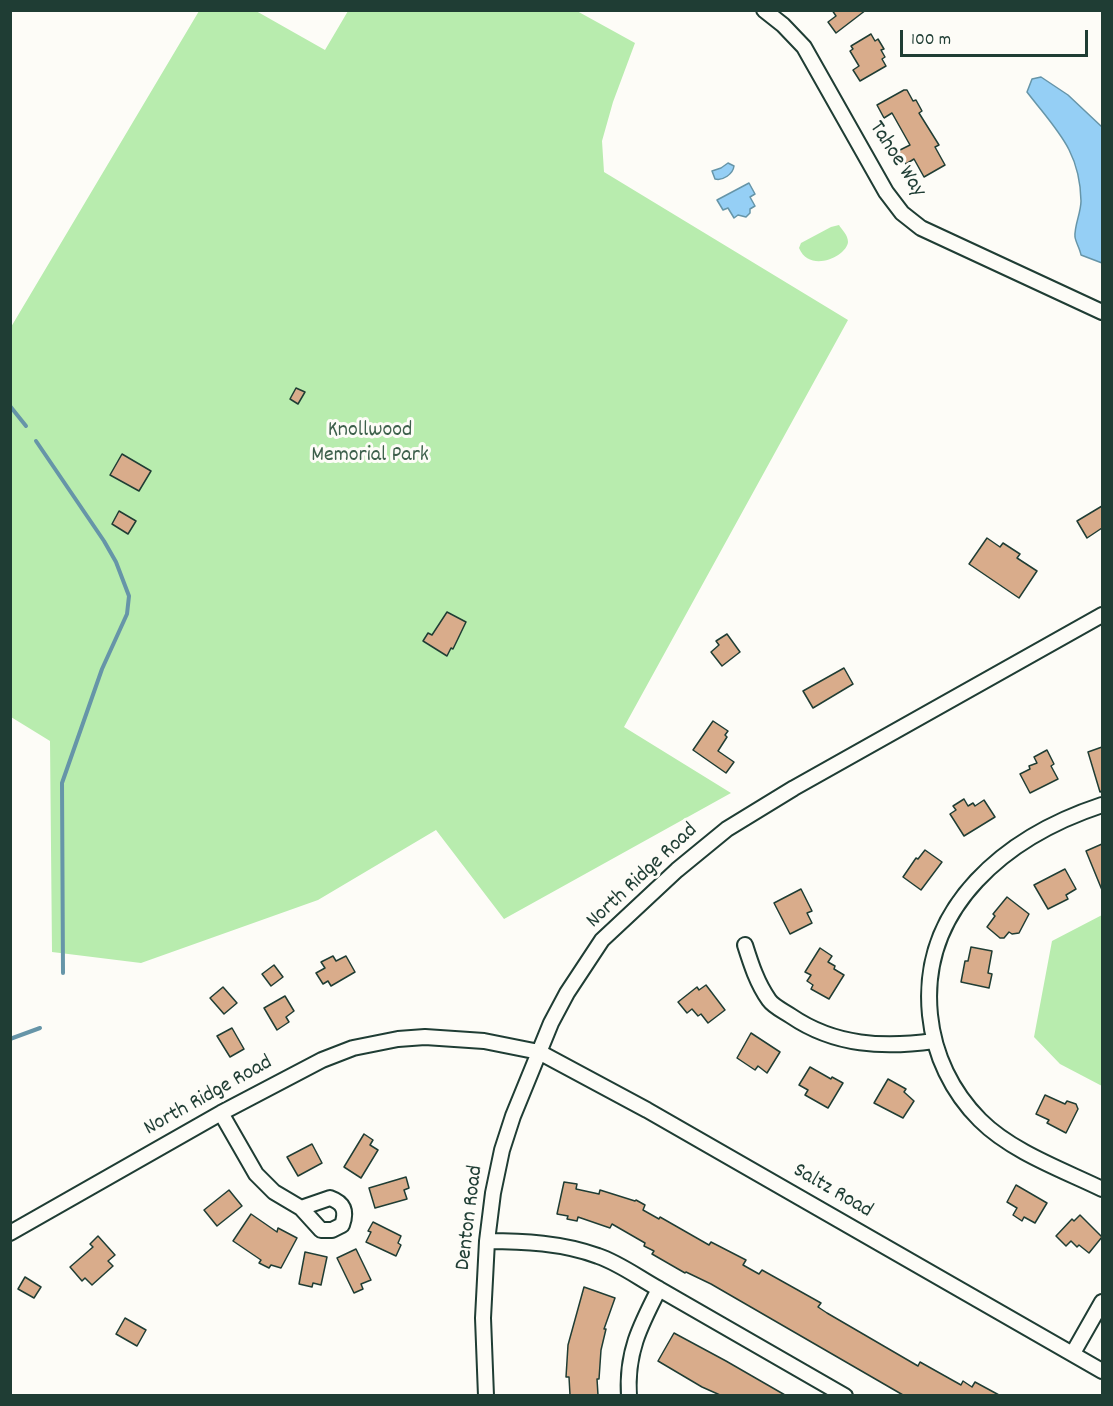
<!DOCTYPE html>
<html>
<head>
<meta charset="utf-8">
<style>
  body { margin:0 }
  #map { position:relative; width:1113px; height:1406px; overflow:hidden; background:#fdfcf7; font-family:Dekko,sans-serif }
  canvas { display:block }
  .frame { position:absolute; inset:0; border:12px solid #1f3d34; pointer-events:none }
  .scale { position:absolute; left:900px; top:30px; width:188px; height:27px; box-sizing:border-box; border:3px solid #1f3d34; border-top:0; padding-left:8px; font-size:18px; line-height:21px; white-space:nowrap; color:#1f3d34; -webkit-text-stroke:4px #fdfcf7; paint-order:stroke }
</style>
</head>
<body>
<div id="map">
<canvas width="1113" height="1406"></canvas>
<div class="frame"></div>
<div class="scale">100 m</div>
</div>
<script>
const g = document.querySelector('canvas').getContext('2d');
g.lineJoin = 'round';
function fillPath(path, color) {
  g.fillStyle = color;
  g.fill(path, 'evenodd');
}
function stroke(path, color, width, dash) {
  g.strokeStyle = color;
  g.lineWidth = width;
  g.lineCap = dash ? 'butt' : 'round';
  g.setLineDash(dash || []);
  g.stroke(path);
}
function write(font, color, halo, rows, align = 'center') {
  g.font = font + ' Dekko,sans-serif';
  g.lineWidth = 6;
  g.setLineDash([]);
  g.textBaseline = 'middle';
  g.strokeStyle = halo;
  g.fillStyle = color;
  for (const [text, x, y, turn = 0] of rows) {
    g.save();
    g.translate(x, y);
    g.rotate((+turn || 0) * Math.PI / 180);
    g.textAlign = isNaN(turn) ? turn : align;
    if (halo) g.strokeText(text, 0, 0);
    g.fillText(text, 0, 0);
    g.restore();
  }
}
fillPath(new Path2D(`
  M199,11h57l69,39 23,-39h229l58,32 -22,59 -11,39 2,31 244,148 -224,407 107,66 -227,126 -68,-89 -118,70 -177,63 -89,-11 -2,-211 -39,-24v-390z
  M839,225c3,5 9,10 9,17 -1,14 -38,32 -49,6l2,-5 30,-16z
  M1102,915v171l-42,-22 -26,-27 18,-96z`), '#b8ecae');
const water = new Path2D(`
  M1041,77l27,18 34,32v136l-21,-8c-1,-6 -5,-12 -6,-18 -1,-11 6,-24 6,-36 -1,-51 -25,-71 -54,-109l5,-13z
  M728,163l6,3c-1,8 -11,15 -19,13l-3,-8 9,-3z
  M749,183l6,11 -5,3 5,9 -5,3v4l-4,4 -8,-2 -4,3 -6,-10 -5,2 -6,-10z`);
fillPath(water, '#95cff5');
stroke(water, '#6695a8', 1.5);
stroke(new Path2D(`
  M10,406l16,20
  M36,441l68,100 12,21 13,34 -2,18 -25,55 -40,114 1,190
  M10,1039l30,-11`), '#6695a8', 4);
const building = new Path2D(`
  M832,10h34l-30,23 -8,-11 8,-6z
  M871,34l4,7 3,-2 6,10 -3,1 4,7 -3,2 4,7 -26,15 -7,-11 6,-4 -9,-15 3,-2 -2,-3z
  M904,90h3l6,11 3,-1 6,11 -3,2 20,32 -4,2 10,18 -21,12 -10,-18 -8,5 -8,-13 12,-6 -18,-32 -8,5 -7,-13z
  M296,388l9,4 -7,12 -8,-5z
  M122,454l29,17 -12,20 -29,-16z
  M1102,506v22l-15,10 -10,-17z
  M119,511l17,10 -8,13 -16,-10z
  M987,538l13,9 3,-4 17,11 -3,4 20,13 -18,27 -50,-34z
  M447,612l19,10 -13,27 -2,-1 -4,8 -24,-15 5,-8 4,2z
  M727,634l13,18 -18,14 -11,-14 8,-7 -3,-4z
  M844,668l9,16 -40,24 -10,-17z
  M713,721l15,10 -3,4 2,2 -9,14 16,11 -8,11 -33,-23z
  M1102,747v44l-2,1 -12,-40z
  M1047,750l7,14 -3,2 7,13 -28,14 -10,-19 10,-5 -1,-3 8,-3 -3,-6z
  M964,799l4,7 5,-3 2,3 9,-6 11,17 -31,19 -14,-22 6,-4 -3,-4z
  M1102,844v46l-16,-39z
  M925,850l17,12 -21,28 -18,-13 13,-19 2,1z
  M1065,869l11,20 -10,6 2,4 -20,10 -14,-24z
  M801,889l11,22 -5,2 5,10 -22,11 -16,-31z
  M1007,897l22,17 -10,19 -7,1 -3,-2 -5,6h-4l-13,-11 8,-11 -2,-2z
  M971,947l21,4 -4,22 4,1 -3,14 -28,-6 4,-21h3z
  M820,948l12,8 -4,6 7,4 -1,3 10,6 -15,24 -18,-10 2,-4 -6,-4 4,-6 -6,-3z
  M333,956l3,5 10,-5 9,16 -24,14 -3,-5 -5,3 -7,-11 9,-5 -4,-6z
  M274,965l9,12 -12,9 -9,-12z
  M706,985l19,25 -17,13 -7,-9 -3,2 -6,-7 -5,4 -9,-11 19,-15 2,3z
  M223,987l14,16 -13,11 -14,-16z
  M285,996l9,15 -8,6 3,5 -12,8 -13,-22z
  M232,1028l12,21 -14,8 -13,-21z
  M751,1033l29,19 -13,21 -9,-7 -3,4 -18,-12z
  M810,1067l21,12 1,-2 11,6 -15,25 -23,-13 3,-5 -9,-5z
  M888,1079l18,10 -2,3 10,9 -11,17 -29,-15z
  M1045,1095l20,9 2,-3 9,3 2,5 -12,24 -19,-10 2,-3 -13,-6z
  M364,1134l9,6 -3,5 8,5 -17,28 -17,-11z
  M312,1144l10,19 -24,13 -11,-19z
  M406,1177l3,11 -5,2 3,9 -32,9 -6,-20z
  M564,1182l13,2 -1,5 23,5 1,-4 35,11 1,-1 9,5 -2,5 16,9 1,-2 49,28 2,-3 35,18 -3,5 16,9 3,-4 59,33 -3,4 9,6 91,53 2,-4 41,23 2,-4 9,6 3,-5 24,13h-96l-192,-111 -25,-12 -1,1 -33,-19 2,-3 -10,-5 1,-3 -33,-19 -2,4 -32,-11 -1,4 -10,-2 1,-3 -11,-2z
  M1016,1185l31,18 -12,20 -11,-6 -2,4 -9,-6 4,-7 -10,-6z
  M229,1190l13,16 -25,20 -13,-16z
  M251,1214l26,18 1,-4 19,10 -16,30 -10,-3 -2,3 -10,-5 2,-3 -28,-19z
  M1080,1215l22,22 -13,16 -10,-8 -2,2 -6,-6 -5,5 -10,-10 16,-17 2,2z
  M373,1222l28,14 -3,7 3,2 -5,11 -30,-14 5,-10 -3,-1z
  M98,1236l17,19 -7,6 5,5 -21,19 -7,-7 -3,3 -12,-14 23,-20 -3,-3z
  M356,1249l15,31 -10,4 2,5 -9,4 -17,-35z
  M305,1252l22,5 -6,28 -8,-2 -1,4 -13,-3z
  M25,1277l16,10 -7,11 -16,-9z
  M584,1287l31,11 -11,31h2l-5,21 -2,29h-2l1,16h-28l-1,-18h-3l2,-32z
  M125,1318l21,12 -9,16 -21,-12z
  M674,1333l52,28 59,34h-65l-18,-8 -44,-26z`);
fillPath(building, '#d9ac8b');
stroke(building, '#1f3d34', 1.5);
const minor = new Path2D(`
  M764,10l19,15 21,22 82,145 16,21 19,15 181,84
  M1102,805c-94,31 -183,101 -172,210 4,40 22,77 50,105 32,32 83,50 122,69
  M745,945c6,19 12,38 24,55 5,7 15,11 22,16 44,30 93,32 143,25
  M221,1113l35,61 18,18 27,16 20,22h11l10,-5c5,-14 2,-22 -12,-27l-29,10
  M10,1233l211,-120 101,-53 31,-12 45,-9 27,-2 59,4 55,11 108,58 455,261
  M487,1241c36,0 76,2 111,15 21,7 41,22 61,33 -19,37 -33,64 -30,107
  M659,1289l186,107
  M1073,1353l29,-51
  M486,1396l-3,-78 4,-77 6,-48 9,-43 11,-34 38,-93 16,-30 35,-53 75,-70 50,-41 67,-41 308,-173`);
stroke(minor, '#1f3d34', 18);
stroke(minor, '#fdfcf7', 14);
write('22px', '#1f3d34', '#fdfcf7', [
  ["Tahoe Way",896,160,57],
  ["North Ridge Road",643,877,-43],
  ["North Ridge Road",209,1097,-29],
  ["Saltz Road",832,1192,30],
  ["Denton Road",471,1218,-83]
]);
write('22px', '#3e604c', '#fdfcf7', [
  ["Knollwood",370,432],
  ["Memorial Park",370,457]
]);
</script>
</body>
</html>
